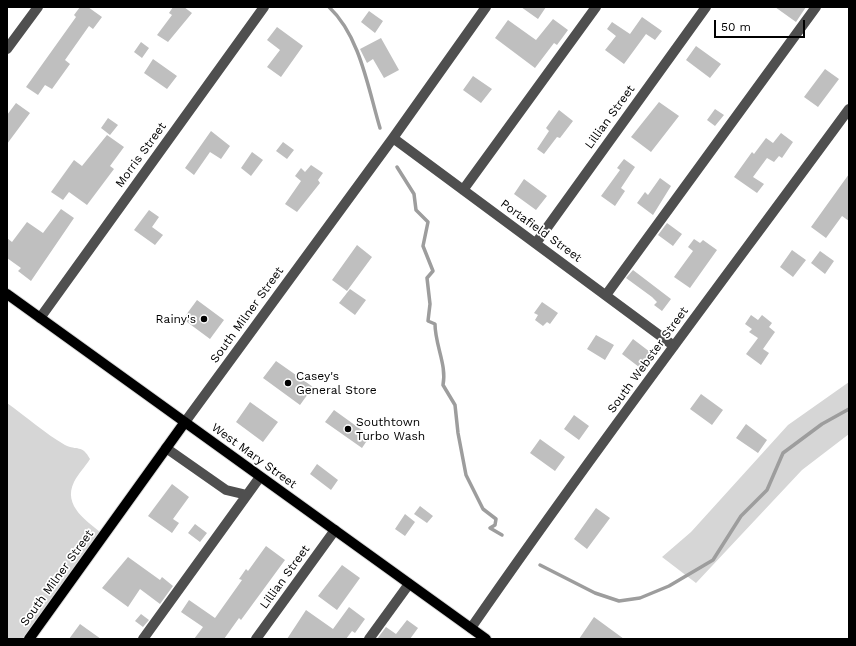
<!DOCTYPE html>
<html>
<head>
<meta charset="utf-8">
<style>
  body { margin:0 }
  #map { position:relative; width:856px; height:646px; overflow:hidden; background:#fff; font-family:"Work Sans",sans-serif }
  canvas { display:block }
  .frame { position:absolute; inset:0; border:8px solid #000; pointer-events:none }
  .scale { position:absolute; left:714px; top:20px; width:91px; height:18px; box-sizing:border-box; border:2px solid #000; border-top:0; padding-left:5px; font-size:12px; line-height:14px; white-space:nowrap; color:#000; -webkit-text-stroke:3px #fff; paint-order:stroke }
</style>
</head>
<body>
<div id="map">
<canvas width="856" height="646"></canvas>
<div class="frame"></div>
<div class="scale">50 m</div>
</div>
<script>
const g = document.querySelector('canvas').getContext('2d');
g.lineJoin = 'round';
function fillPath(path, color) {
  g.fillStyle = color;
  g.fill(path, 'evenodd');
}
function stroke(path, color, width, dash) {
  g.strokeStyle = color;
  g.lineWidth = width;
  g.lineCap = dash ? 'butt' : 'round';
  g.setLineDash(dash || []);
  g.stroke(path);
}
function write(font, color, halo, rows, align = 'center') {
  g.font = font + ' "Work Sans",sans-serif';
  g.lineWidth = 3.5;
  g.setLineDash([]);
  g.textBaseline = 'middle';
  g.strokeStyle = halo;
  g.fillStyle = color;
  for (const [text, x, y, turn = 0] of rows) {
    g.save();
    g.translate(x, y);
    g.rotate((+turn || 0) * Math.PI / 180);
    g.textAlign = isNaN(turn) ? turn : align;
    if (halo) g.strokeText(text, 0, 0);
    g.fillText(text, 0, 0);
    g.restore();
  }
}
fillPath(new Path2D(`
  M849,382v52l-47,36 -106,113 -34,-26 29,-25 97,-107z
  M7,403c18,13 39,31 58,42 12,6 17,-1 25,14 -5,8 -12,15 -16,23 -12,24 14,40 30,53l-75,104h-22z`), '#d6d6d6');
stroke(new Path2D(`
  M329,7c31,29 39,81 51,121
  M397,167l17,27 2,16 12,12 -5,24 10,25 -6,7 3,26 -2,17 7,3c0,21 12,41 8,61l12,20 3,28 8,42 17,34 13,10 -1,6 -5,3 12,7
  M540,565l55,28 24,8 21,-3 29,-12 44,-26 28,-44 26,-26 16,-37 39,-29 27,-15`), '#9d9d9d', 3.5);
fillPath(new Path2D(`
  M80,7h8l14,10 -9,12 -4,-3 -24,34 5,4 -18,25 -7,-4 -7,10 -12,-8 50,-70 -2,-2z
  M173,7h11l8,6 -24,29 -11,-7 15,-20 -3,-2z
  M521,7h25l-8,12z
  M775,7h31l-10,15z
  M369,11l14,10 -8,12 -14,-11z
  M642,17l20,14 -7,9 -9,-6 -22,30 -19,-14 11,-14 -9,-7 5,-7 18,12z
  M553,19l15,11 -11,15 -3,-2 -19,25 -40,-30 13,-18 28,20z
  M277,27l26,19 -22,31 -14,-10 13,-17 -13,-10z
  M381,38l18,32 -15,8 -11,-19 -6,4 -7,-14z
  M141,42l8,6 -7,10 -8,-6z
  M696,46l25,18 -11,14 -24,-18z
  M153,59l24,17 -10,13 -23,-16z
  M825,69l14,10 -21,28 -14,-10z
  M473,76l19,13 -11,14 -18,-13z
  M659,102l20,14 -28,36 -20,-15z
  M16,103l14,10 -23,31v-29z
  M715,109l9,6 -9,11 -8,-6z
  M559,110l14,11 -13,17 -3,-1 -13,17 -7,-5 12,-18 -3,-3z
  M108,118l10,7 -8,10 -9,-7z
  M211,131l19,15 -9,13 -11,-7 -16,23 -9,-7z
  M781,133l12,9 -11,16 -3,-2 -5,6 -7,-4 -14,19 11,7 -7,9 -23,-16 18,-25 2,2 12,-16 7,5z
  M107,135l17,12 -14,19 4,3 -27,36 -18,-13 -6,8 -12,-8 23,-32 8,6z
  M283,142l11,8 -7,9 -11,-8z
  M252,152l11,8 -12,16 -10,-8z
  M624,159l11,8 -14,21 4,3 -10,15 -14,-10 19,-26 -3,-2z
  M311,165l12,8 -5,7 2,3 -23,29 -12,-8 16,-23 -6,-5 6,-8 4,4z
  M849,174v47l-7,-5 -16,22 -15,-11z
  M660,178l11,8 -18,29 -16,-12 8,-11 3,3z
  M524,179l23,17 -11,14 -22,-16z
  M61,209l13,9 -43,63 -13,-10 3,-3 -14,-10v-20l5,4 15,-20 16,11z
  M149,210l10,7 -7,10 11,8 -8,10 -21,-15z
  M667,223l15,11 -9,12 -15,-11z
  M694,239l6,4 3,-3 14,10 -27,38 -16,-11 19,-26 -5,-4z
  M357,245l15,12 -25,34 -15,-11z
  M792,250l14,10 -13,17 -13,-10z
  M820,251l14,10 -9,13 -14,-11z
  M633,270l38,29 -9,12 -8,-6 3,-3 -5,-5 -26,-19z
  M350,289l16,11 -11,15 -16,-12z
  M197,300l27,20 -14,19 -27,-20z
  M542,302l16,11 -8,11 -3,-2 -4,4 -8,-6 3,-5 -4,-2z
  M751,315l7,5 4,-5 10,8 -3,4 6,5 -12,17 6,4 -8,12 -15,-11 12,-16 -9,-6 3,-3 -7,-5z
  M596,335l18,10 -9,15 -18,-11z
  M633,339l17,13 -11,15 -17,-13z
  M276,361l37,26 -13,18 -37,-27z
  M701,394l22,16 -11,15 -22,-16z
  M250,402l28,20 -15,20 -27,-20z
  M334,410l36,26 -8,12 -37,-26z
  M574,415l15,11 -10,14 -15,-11z
  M746,424l21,16 -9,13 -22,-15z
  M540,439l25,18 -10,14 -25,-18z
  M317,464l21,16 -7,10 -21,-16z
  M172,484l17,13 -16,22 6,4 -7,10 -24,-17z
  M420,506l13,10 -6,7 -13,-9z
  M596,508l14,10 -23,31 -13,-10z
  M405,514l10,8 -10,14 -10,-7z
  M195,524l12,9 -7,9 -12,-9z
  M266,546l19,14 -44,60 -2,-2 -15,21h-30l9,-12 -22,-15 8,-12 26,18 27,-38 -3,-1 7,-10 2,2z
  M128,557l32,23 2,-3 11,9 -13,18 -20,-15 -12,18 -26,-19z
  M342,565l18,13 -23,32 -19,-14z
  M349,607l16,12 -10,14 -3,-2 -6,8h-59l19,-29 27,19z
  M141,614l8,6 -6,7 -8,-6z
  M594,617l30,22h-45z
  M407,620l11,8 -8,11h-33l9,-12 10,7z
  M80,624l21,15h-32z`), '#bfbfbf');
const major = new Path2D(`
  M7,294l479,345
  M29,639l156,-217`);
stroke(major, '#dbdbdb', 12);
stroke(new Path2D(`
  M7,49l31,-42
  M393,138l281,208
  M463,190l133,-183
  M536,243l170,-236
  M606,295l210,-288
  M40,318l224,-311
  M185,422l208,-284 93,-131
  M166,448l60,42 21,5
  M471,628c122,-176 251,-346 378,-519
  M143,639l117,-162
  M256,639l79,-109
  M369,639l40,-55`), '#4f4f4f', 10);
stroke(major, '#000', 10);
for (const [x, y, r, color] of [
  [204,319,4,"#000"],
  [288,383,4,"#000"],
  [348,429,4,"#000"]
]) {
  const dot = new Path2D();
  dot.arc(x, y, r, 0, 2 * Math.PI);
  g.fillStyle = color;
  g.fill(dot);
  stroke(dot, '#fff', 1.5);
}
write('12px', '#000', '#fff', [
  ["Lillian Street",610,117,-54],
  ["Morris Street",141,155,-54],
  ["Portafield Street",541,231,36],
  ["South Milner Street",247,315,-54],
  ["South Webster Street",648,360,-54],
  ["West Mary Street",254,456,36],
  ["Lillian Street",285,577,-54],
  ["South Milner Street",57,578,-54]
]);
write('12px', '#000', '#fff', [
  ["Rainy's",196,319,"right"],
  ["Casey's",296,376],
  ["General Store",296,390],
  ["Southtown",356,422],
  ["Turbo Wash",356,436]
], 'left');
</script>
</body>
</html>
